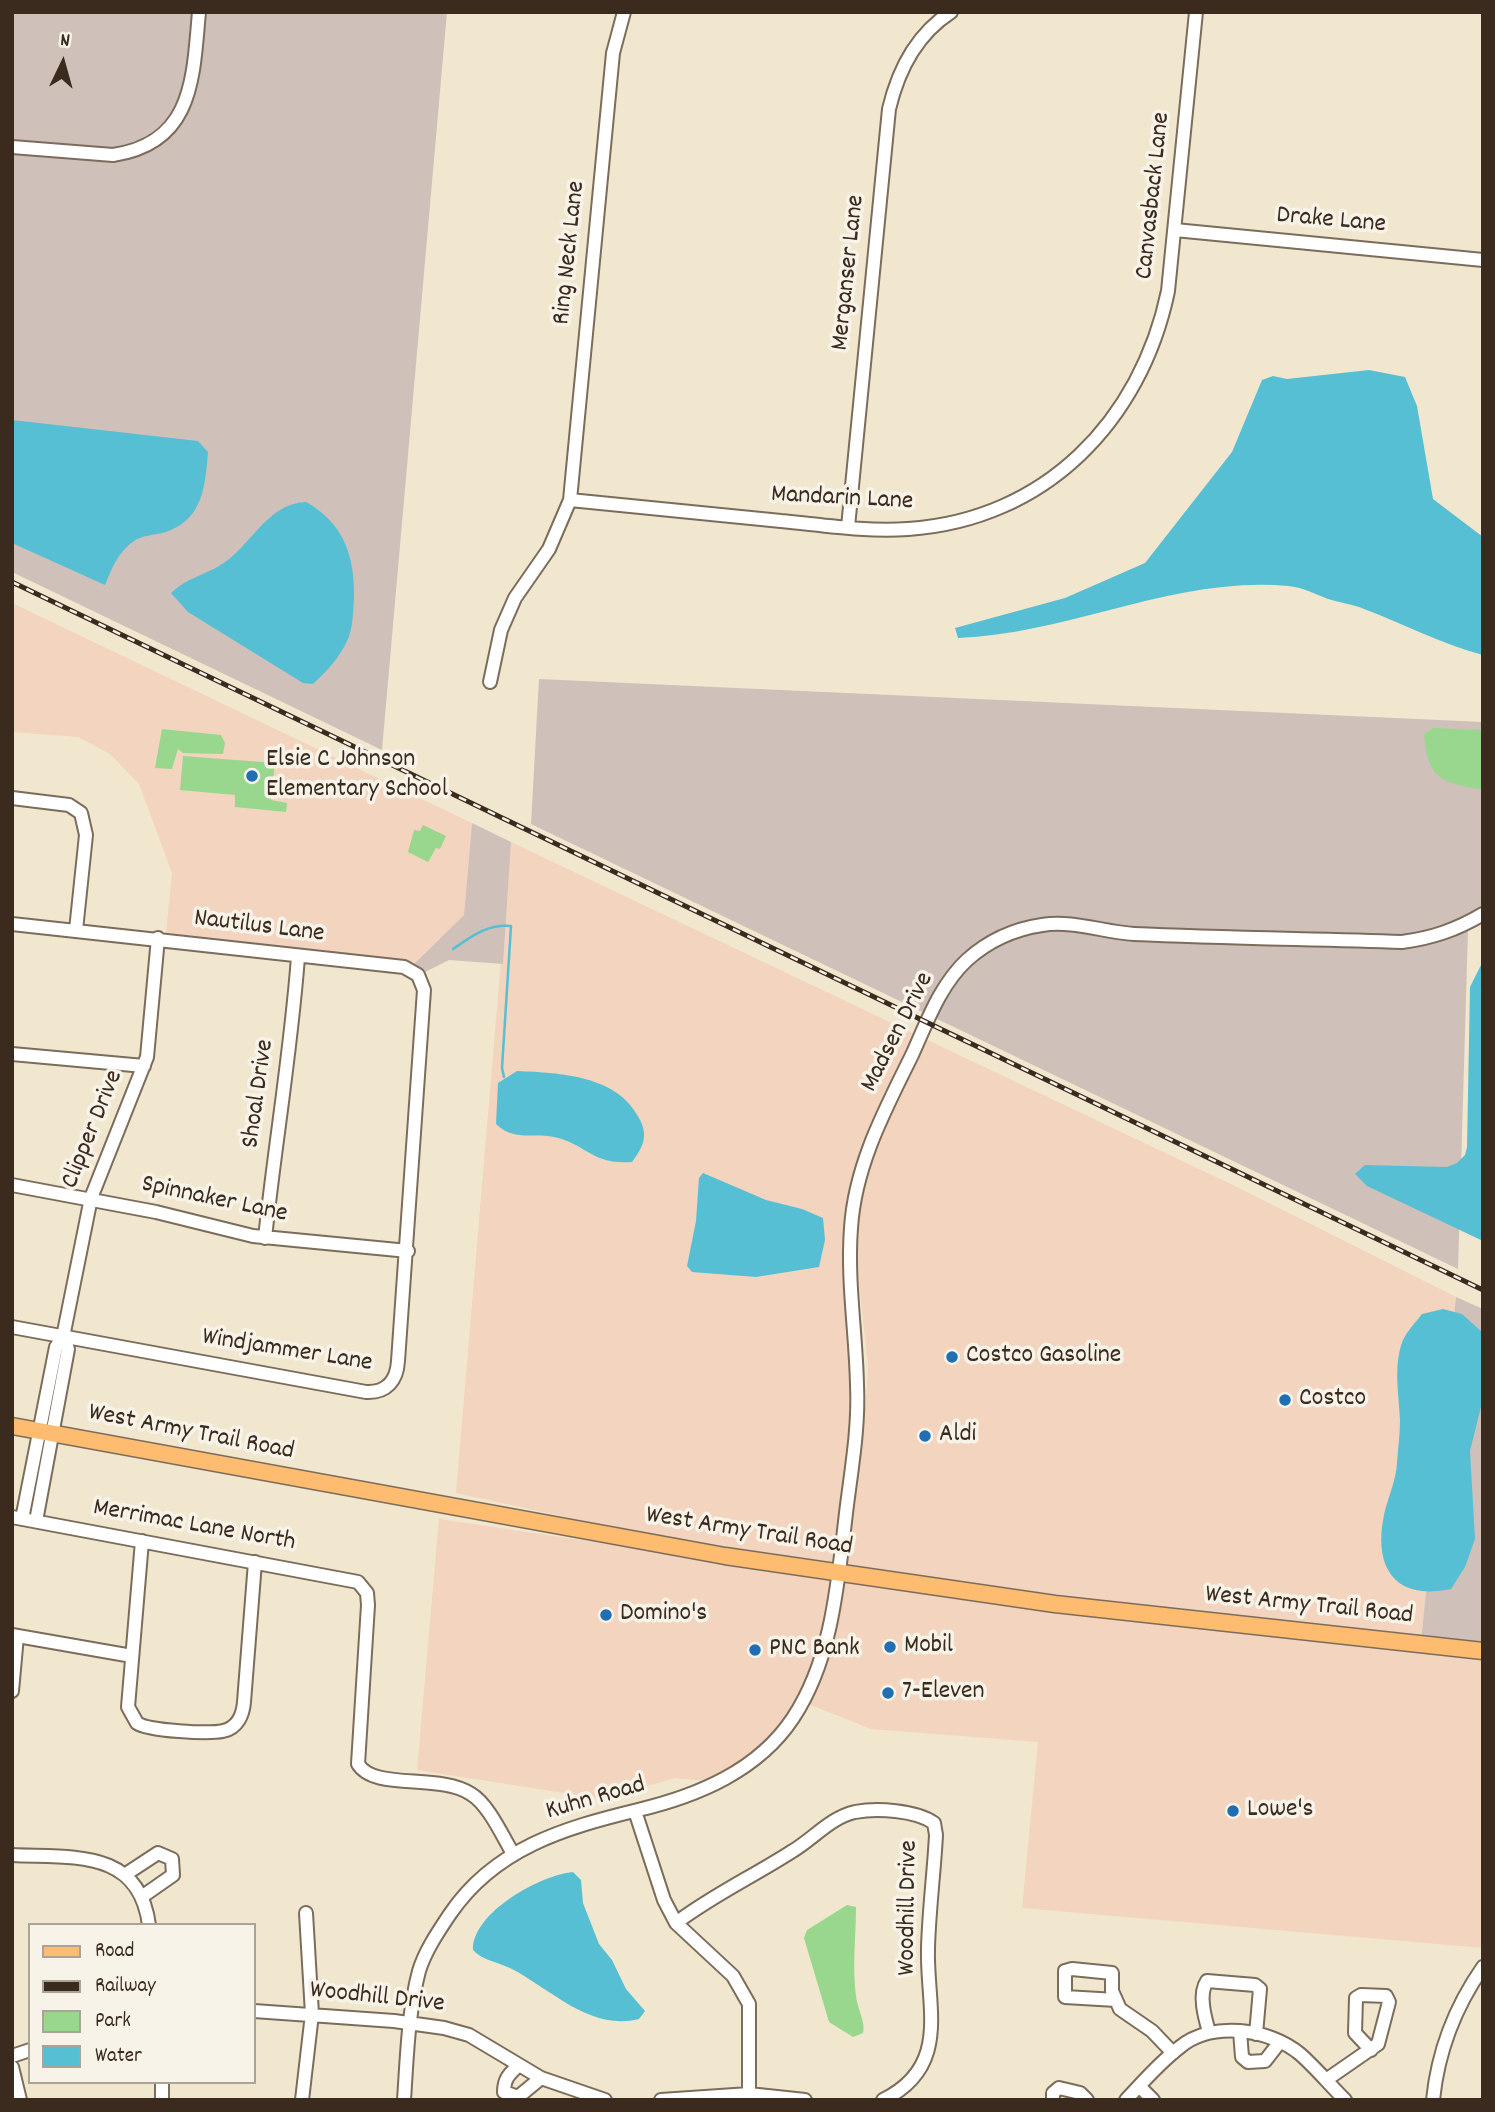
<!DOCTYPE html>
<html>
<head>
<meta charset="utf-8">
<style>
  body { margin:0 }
  #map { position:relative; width:1495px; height:2112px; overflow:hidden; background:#f1e7ce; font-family:Dekko,sans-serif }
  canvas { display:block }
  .frame { position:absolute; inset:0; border:14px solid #3b2a1e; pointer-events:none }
  .legend { position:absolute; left:28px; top:1923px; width:228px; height:161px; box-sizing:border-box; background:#f7f3e8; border:2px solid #aca397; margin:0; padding:9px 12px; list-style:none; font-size:21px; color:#3b2a1e }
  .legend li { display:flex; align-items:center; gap:14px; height:35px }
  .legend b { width:35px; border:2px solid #aca397 }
  .north { position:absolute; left:28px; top:28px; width:70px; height:70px; -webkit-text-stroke:5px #f7f3e8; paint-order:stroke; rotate:5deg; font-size:19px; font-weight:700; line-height:28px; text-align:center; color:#3b2a1e }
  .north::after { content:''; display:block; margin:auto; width:24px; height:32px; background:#3b2a1e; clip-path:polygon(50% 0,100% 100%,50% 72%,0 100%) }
</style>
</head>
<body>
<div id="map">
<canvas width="1495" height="2112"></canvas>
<div class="frame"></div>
<ul class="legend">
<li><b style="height:9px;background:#fdbc70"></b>Road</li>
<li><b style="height:9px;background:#3b2a1e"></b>Railway</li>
<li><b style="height:19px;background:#98d78d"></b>Park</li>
<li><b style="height:19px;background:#56bfd3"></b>Water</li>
</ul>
<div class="north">N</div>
</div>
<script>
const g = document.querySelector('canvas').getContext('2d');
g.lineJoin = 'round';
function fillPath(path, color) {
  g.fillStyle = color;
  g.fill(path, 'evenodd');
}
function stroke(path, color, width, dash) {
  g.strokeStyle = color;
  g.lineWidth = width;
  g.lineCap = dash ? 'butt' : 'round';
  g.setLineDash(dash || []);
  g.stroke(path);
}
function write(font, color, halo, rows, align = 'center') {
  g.font = font + ' Dekko,sans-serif';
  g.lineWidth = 7;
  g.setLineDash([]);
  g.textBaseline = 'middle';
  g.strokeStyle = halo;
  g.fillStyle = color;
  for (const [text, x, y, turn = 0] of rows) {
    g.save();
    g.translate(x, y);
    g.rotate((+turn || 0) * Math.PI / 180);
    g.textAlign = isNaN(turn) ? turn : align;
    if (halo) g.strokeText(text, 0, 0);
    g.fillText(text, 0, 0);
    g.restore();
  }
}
fillPath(new Path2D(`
  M12,603l460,220 -8,92 -50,49 -248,-31 6,-60 -33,-89 -29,-30 -32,-17 -66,-5z
  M511,842l728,346 217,109 -35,344 -362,-41 -217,-31 24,-168 2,-36 -9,-81 -6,1 7,97 -25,184 -137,-20 -242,-53z
  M439,1519l691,102 353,39v288l-461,-40 16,-166 -167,-13 -63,-25 -37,50 -42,29 -54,-5 -73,21 -185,-29z`), '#f3d4be');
fillPath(new Path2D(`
  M12,12h435l-65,738 -370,-178z
  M539,679l944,43v196l-15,12 -10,339 -927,-445z
  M472,823l39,19 -8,122 -54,-4 -26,13 -9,-9 50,-49z
  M1456,1297l27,12v338l-62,-6z`), '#cfc0ba');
fillPath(new Path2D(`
  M1433,728l50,2v60c-42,-8 -55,-10 -59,-56z
  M162,729l59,6 4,8 -2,11 -40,-1 -5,-4 -6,20 -17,-1z
  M183,756l92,7 -4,37 16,3 -1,9 -51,-5v-12l-55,-5z
  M423,825l23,11 -6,13 -4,-1 -8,14 -20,-10 6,-22 6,1z
  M847,1905l9,2c0,30 -4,59 0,89 1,11 10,27 7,37l-10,4 -24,-15 -25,-84 3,-8z`), '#98d78d');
fillPath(new Path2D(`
  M1369,370l36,7 12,29 16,93 50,38v118c-42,-11 -79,-31 -119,-46 -11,-5 -24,-6 -36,-10 -13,-5 -26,-12 -40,-13 -113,-10 -218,48 -330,52l-3,-10 110,-30 80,-35 87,-111 30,-72 11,-4 14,3z
  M12,420l186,21 10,11c-3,35 -5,67 -42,80 -10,3 -24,3 -32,9 -16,11 -22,27 -29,44l-93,-42z
  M306,502c38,21 49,55 48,96 -1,13 -1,32 -7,43 -8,17 -20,30 -34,43l-10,-1 -115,-71 -17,-19c16,-15 31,-17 48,-27 32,-18 46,-62 87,-64z
  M1483,961v280l-116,-55 -12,-12 10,-9 82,2 10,-4 8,-8 2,-8 3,-160z
  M517,1071c43,2 100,4 122,47 10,18 4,29 -7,44 -41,3 -45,-18 -78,-25 -23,-5 -39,5 -58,-13l2,-41z
  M703,1173l63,27 36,9 21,9 2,22 -6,27 -63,10 -64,-5 -5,-6 9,-45 3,-43z
  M1443,1309l19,5 20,18 1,67 -13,52 5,88 -10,28 -14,22c-56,12 -78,-21 -67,-74 4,-18 12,-34 13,-52 1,-14 3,-29 3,-43 -1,-26 -7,-55 3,-80 4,-9 13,-18 19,-26z
  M573,1872l8,8 2,23 16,41 13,16 14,29 19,22 -6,8c-49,12 -87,-29 -127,-50 -13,-7 -29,-8 -39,-19 -1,-37 67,-75 100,-78z`), '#56bfd3');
stroke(new Path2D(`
  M453,949c19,-13 34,-25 58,-23l-9,142 2,9`), '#56bfd3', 2.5);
const minor = new Path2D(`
  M12,147l101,8c81,-12 80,-78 86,-143
  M1175,230l308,30
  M570,500c71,7 141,14 211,21 42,4 85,11 127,8 137,-9 233,-108 260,-238l28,-279
  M848,527l41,-418c9,-38 28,-75 62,-97
  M490,682l11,-52 14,-32 34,-49 21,-49 43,-447 11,-41
  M12,798l57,7 12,8 5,22 -10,95
  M12,924l392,43 14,8 6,15 -26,371c-1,19 -11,32 -32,31l-354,-65
  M12,1054l132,12
  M12,1185l144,27 97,24 155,15
  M265,1238c10,-94 26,-187 33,-281
  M12,1517l346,65 9,11 1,12 -10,159c16,27 81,9 113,30 17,10 31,41 41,58
  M22,1519l34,-172 7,-10 28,-139 56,-141 11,-119
  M36,1521l32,-172 -5,-12
  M142,1541l-14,166 9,16c11,8 72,11 86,8 15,-3 20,-17 21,-29l11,-140
  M12,1635l120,21
  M12,1691l5,-55
  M635,1811l29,89 12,23 57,53 16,28v90
  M12,1855c60,3 127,-7 137,70
  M126,1874l32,-21 14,6 1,16 -30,21
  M676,1923c37,-28 76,-46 115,-71 21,-12 40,-35 64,-40 22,-4 60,-2 79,11l2,12c-2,38 -7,75 -8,113 -2,58 24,118 -45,152
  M1116,2000l-51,-3v-26l7,-2 40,4v18l8,18 32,22 21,22
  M254,2011l140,10 50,7 25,7 72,43 64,22
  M1240,2031l2,26 6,5 17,-1 14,-18
  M1209,2032c-4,-14 -11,-38 -2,-51l48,4 5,4 -4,45
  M12,2056l18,-6
  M518,2066c-9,8 -14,13 -14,26l14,5 23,-19
  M12,2067l8,33
  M1326,2080l52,-36 11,-42 -3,-6 -25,-1 -5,3 -1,35 16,17
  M1139,2086l14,14
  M162,2100v-18
  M302,2100l10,-86 -6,-101
  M404,2100c3,-43 4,-87 15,-129 6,-20 19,-39 31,-57 45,-66 114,-86 188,-104 59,-14 120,-39 155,-92 41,-62 45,-141 54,-213 5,-39 12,-80 10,-120 -1,-52 -10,-104 -6,-157 4,-63 34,-118 61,-173 15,-33 28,-70 55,-95 21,-19 48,-31 75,-35 31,-5 61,7 92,9 89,4 179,5 268,8 30,-4 54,-12 81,-28
  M661,2100l88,-6 56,6
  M1053,2100v-7l6,-5 21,5 7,7
  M1126,2100c17,-18 34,-38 54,-53 31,-26 89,-19 120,7 16,14 30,31 45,46
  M1433,2100c5,-49 22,-93 50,-133`);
const major = new Path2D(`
  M12,1426l713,130 330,48 428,47`);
stroke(minor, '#7b6c5c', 16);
stroke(major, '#7b6c5c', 19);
stroke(minor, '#fff', 12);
stroke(major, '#fdbc70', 16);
const rail = new Path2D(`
  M12,582l1471,708`);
stroke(rail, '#3b2a1e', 5);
stroke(rail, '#f7f3e8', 2.5, [8]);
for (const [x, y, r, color] of [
  [252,776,7,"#1f6fb2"],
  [952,1357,7,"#1f6fb2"],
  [1285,1400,7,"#1f6fb2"],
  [925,1436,7,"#1f6fb2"],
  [606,1615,7,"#1f6fb2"],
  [890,1647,7,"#1f6fb2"],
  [755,1650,7,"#1f6fb2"],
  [888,1693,7,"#1f6fb2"],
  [1233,1811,7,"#1f6fb2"]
]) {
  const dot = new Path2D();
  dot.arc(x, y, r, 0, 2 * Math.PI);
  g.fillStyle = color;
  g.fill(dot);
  stroke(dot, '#f7f3e8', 2.5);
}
write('26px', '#3b2a1e', '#f7f3e8', [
  ["Canvasback Lane",1155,196,-84],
  ["Drake Lane",1331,222,5],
  ["Ring Neck Lane",571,253,-84],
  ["Merganser Lane",850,273,-84],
  ["Mandarin Lane",842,500,3],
  ["Nautilus Lane",259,928,7],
  ["Madsen Drive",899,1033,-63],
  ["Shoal Drive",260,1094,-82],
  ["Clipper Drive",94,1130,-68],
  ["Spinnaker Lane",214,1201,12],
  ["Windjammer Lane",287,1352,9],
  ["West Army Trail Road",191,1434,11],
  ["Merrimac Lane North",194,1527,10],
  ["West Army Trail Road",749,1533,9],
  ["West Army Trail Road",1309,1607,6],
  ["Kuhn Road",596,1800,-16],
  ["Woodhill Drive",910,1908,-89],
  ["Woodhill Drive",377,1999,6]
]);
write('26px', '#3b2a1e', '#f7f3e8', [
  ["Elsie C Johnson",266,761],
  ["Elementary School",266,791],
  ["Costco Gasoline",966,1357],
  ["Costco",1299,1400],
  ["Aldi",939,1436],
  ["Domino's",620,1615],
  ["Mobil",904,1647],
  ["PNC Bank",769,1650],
  ["7-Eleven",902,1693],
  ["Lowe's",1247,1811]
], 'left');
</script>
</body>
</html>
